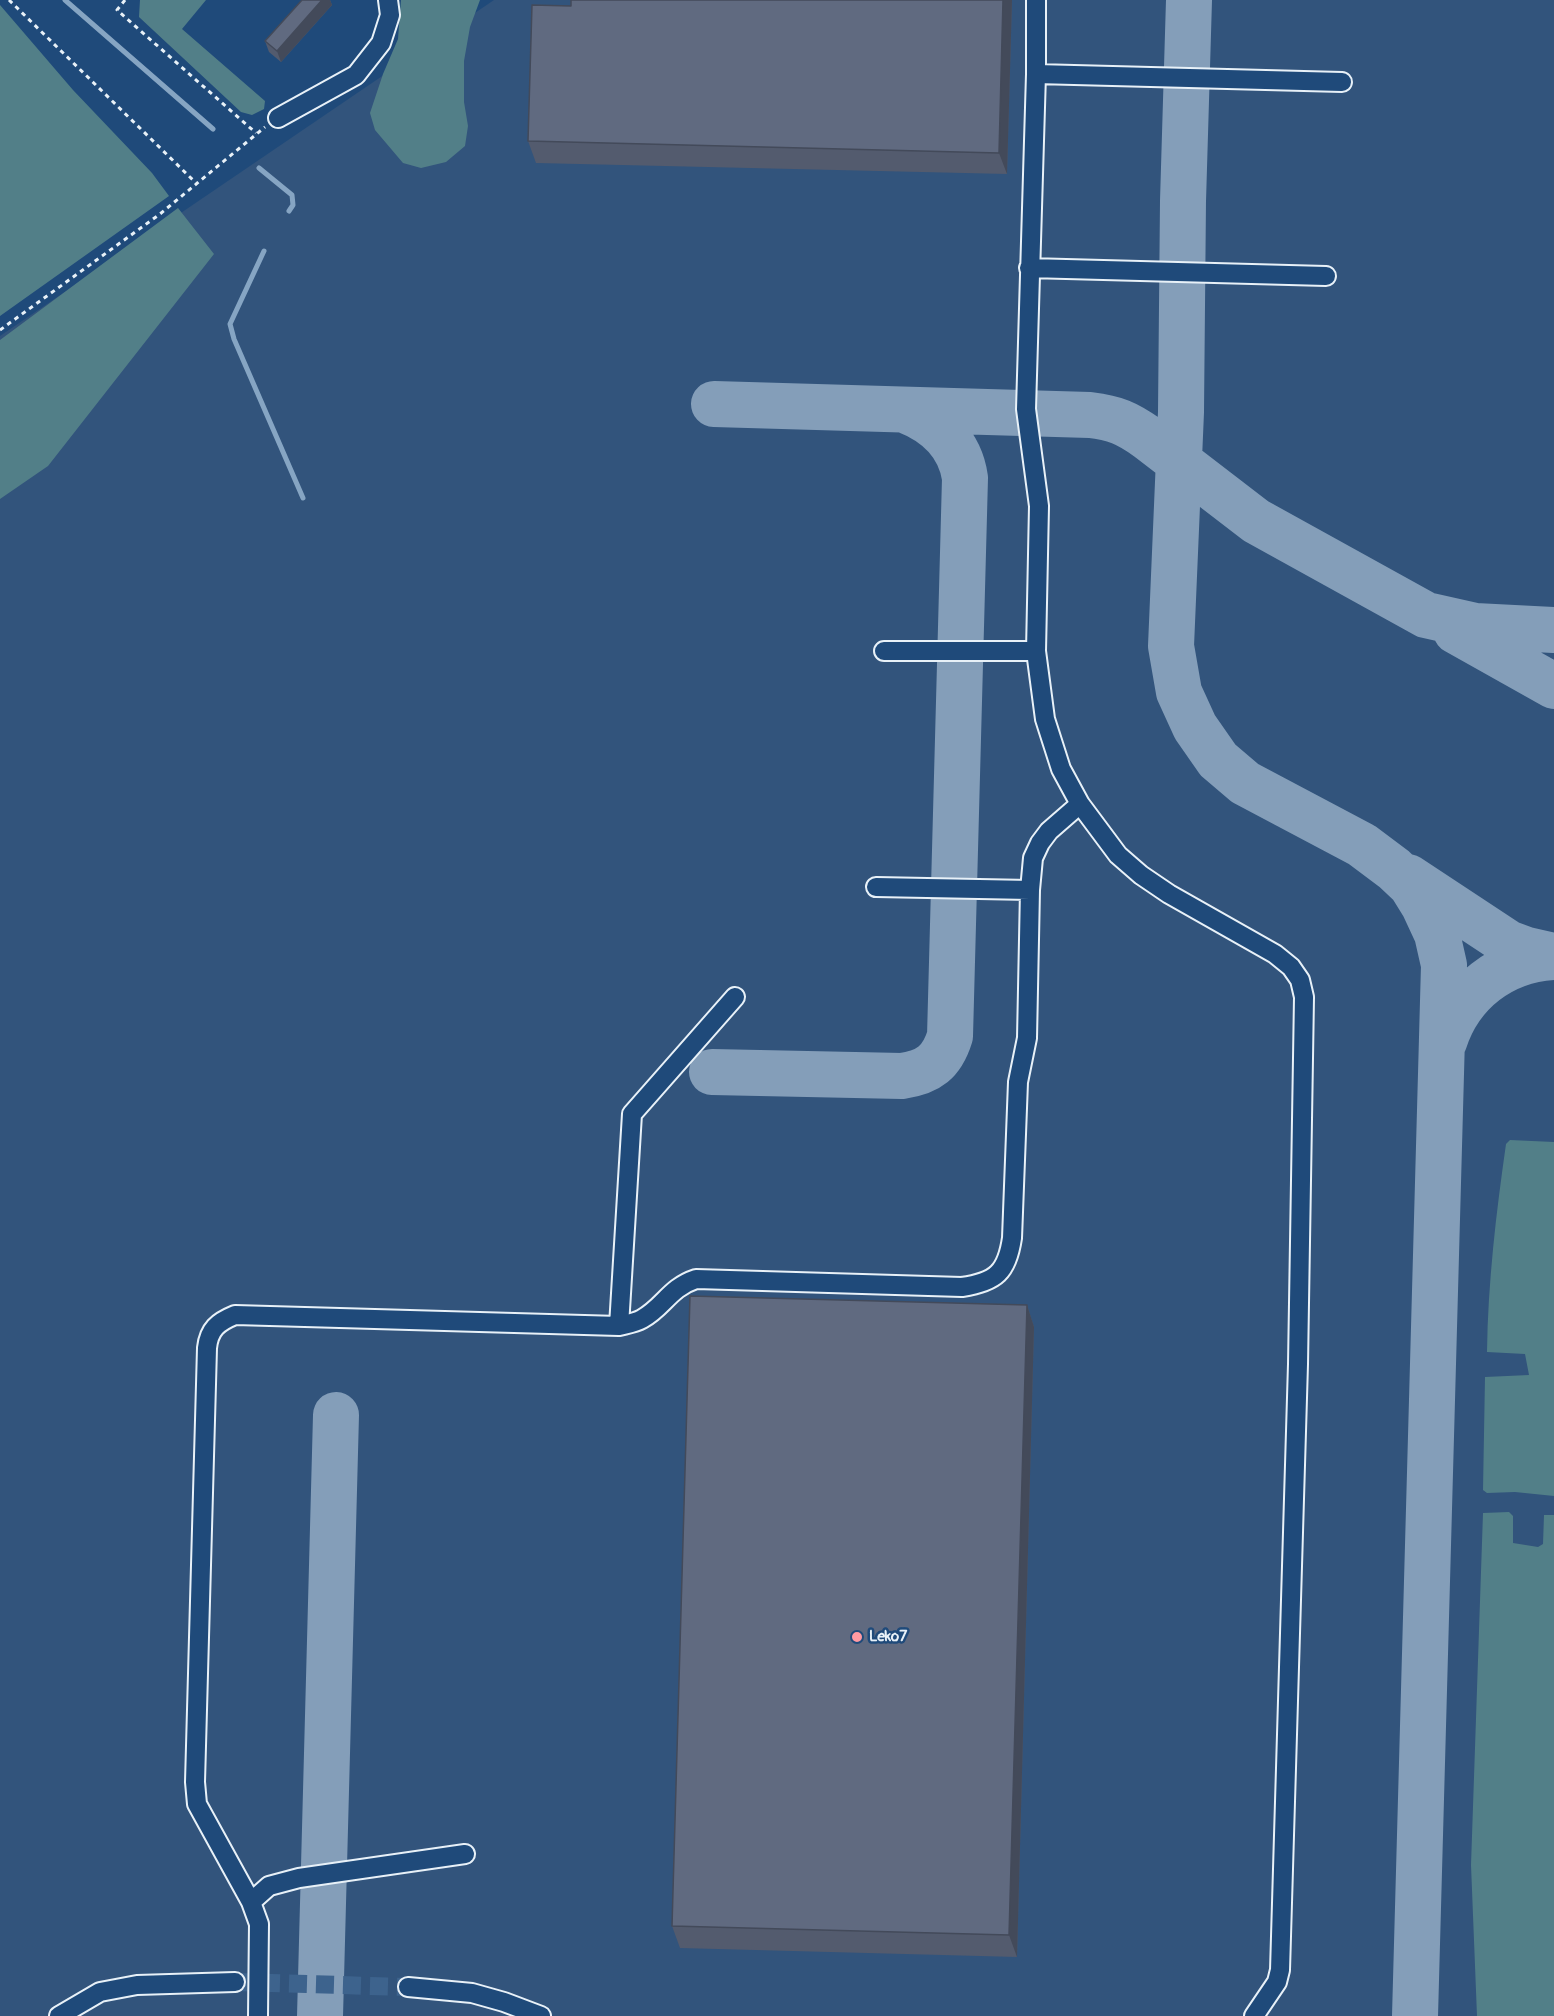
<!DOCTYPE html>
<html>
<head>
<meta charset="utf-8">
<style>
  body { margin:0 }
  canvas { display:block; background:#1f4a7a }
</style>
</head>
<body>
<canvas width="1554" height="2016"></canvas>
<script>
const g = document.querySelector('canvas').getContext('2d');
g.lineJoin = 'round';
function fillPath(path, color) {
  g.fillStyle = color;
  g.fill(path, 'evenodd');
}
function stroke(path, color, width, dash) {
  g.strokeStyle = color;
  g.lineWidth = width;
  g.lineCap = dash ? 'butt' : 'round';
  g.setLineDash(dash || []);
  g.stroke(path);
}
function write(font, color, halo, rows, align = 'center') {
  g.font = font + ' Pangolin,sans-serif';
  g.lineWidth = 5;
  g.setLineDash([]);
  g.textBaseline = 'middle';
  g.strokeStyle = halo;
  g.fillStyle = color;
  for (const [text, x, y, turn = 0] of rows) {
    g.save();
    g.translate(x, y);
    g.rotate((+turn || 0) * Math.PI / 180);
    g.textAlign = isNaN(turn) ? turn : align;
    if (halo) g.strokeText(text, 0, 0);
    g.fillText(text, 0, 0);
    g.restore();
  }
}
fillPath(new Path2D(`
  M494,0h1060v2016h-1554v-1680z`), '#32547c');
fillPath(new Path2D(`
  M140,0h66l-24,29 83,72 -1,8 -12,6 -11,-3 -102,-95z
  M401,0h79l-10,27 -6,34v41l4,24 -3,20 -19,16 -25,6 -18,-5 -28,-33 -5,-17 13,-39 15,-35z
  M0,5l73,85 79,83 17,23 -169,120z
  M178,208l36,46 -166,212 -48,33v-159z
  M1510,1140l44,2v354l-39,-4 -28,1 -4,-3 2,-113 44,-2 -4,-21 -38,-2c1,-70 9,-138 19,-208z
  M1509,1512l4,4v27l25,4 5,-3 1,-29h10v501h-77l-6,-151 12,-352z`), '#527f88');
stroke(new Path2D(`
  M65,0l148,129
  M259,168l33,27 1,10 -4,6
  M264,251l-34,73 4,15 69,159`), '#86a5c3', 5);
stroke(new Path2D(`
  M1189,0l-6,201 -2,211 -10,234 8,46 16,35 23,33 27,23 117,62 32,24 17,16 13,21 13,28 7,31 -29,1051
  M714,404l376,11c25,3 37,8 58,23l108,83 170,94 49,11 79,4
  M1456,631l98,55
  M1408,877l100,66 19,7 27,6
  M1444,1042c16,-50 58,-82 110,-85
  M712,1072l190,4c27,-4 40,-14 48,-40l15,-558c-5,-35 -29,-56 -60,-68
  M320,2016l16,-601`), '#849eb9', 46);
stroke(new Path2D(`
  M235,1982l173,5`), '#3d638d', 18, [18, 9]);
const minor = new Path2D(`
  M1036,0v74l-10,335 13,97 -3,145 9,68 16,50 19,35 38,51 23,20 28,19 106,60 16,13 9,13 4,17 -6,367 -18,606 -3,12 -23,34
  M1036,74l306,8
  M278,118l78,-43 25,-32 9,-28 -2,-15
  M1029,268l297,8
  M884,651h152
  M876,887l154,3
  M619,1326l13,-212 103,-117
  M251,1902l18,-16 30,-8 166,-24
  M408,1987l64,6 32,9 37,14
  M59,2016l41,-24 37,-7 98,-3
  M258,2016l1,-92 -8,-22 -54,-98 -2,-22 12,-434c2,-19 11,-26 28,-33l384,11c8,-2 16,-3 23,-7 22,-12 27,-31 54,-40l266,8c34,-5 45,-15 50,-49l6,-156 9,-44 3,-148 3,-32 7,-15 9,-12 31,-27`);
stroke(minor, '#e8f1f8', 22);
stroke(new Path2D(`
  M9,0l187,183
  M125,0l-8,10 139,123
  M0,330l160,-116 105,-87`), '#e8f1f8', 3, [4.5, 4.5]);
stroke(minor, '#1f4a7a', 18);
fillPath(new Path2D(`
  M302,0h28l2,5 -51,57 -12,-10 -4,-11z
  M571,0h441l-5,174 -471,-11 -8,-22 43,-135z
  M1027,1305l7,22 -17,630 -337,-9 -8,-22z`), '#535b6e');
fillPath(new Path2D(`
  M322,0h8l2,5 -51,57 -4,-11z
  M1003,0h9l-5,174 -8,-21z
  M1027,1305l7,22 -17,630 -8,-22z`), '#434a5a');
const building = new Path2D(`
  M302,0h20l-45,51 -12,-10z
  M571,0h432l-4,153 -471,-12 4,-136 39,1z
  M690,1296l337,9 -18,630 -337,-9z`);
fillPath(building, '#606a80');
stroke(building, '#434a5a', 1.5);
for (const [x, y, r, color] of [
  [857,1637,6,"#ff9aa2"]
]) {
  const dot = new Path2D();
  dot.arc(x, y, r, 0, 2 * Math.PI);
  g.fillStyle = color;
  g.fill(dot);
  stroke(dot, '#1f4a7a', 2);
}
write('bold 15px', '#e8f1f8', '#1f4a7a', [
  ["Leko7",869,1637]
], 'left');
</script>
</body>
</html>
